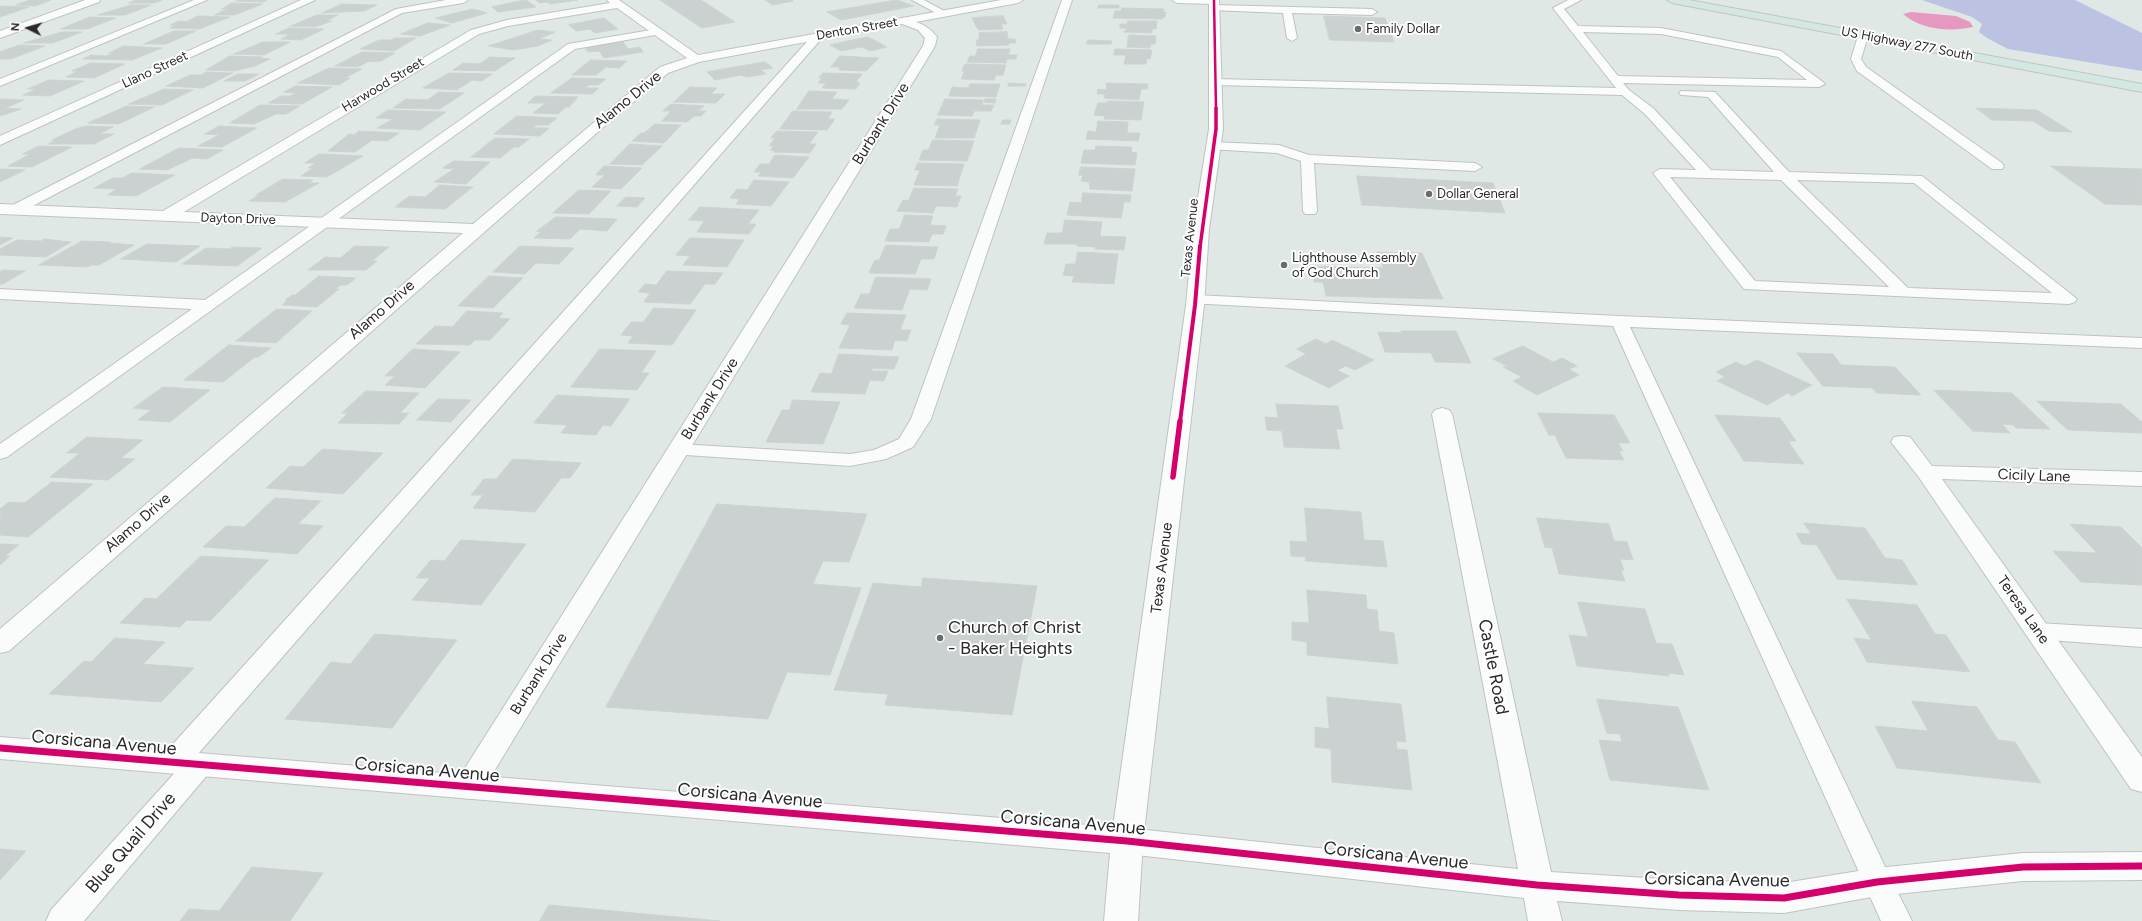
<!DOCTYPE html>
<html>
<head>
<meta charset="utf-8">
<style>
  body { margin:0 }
  #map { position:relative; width:2142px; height:921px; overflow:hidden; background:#e0e8e6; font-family:Figtree,sans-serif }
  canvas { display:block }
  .north { position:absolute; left:8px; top:8px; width:40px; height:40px; -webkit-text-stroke:3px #fff; paint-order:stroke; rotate:275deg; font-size:11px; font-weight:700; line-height:16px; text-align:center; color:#2a2a2a }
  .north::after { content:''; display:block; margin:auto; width:14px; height:18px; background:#2a2a2a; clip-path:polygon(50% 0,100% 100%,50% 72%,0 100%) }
</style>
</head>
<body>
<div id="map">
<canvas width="2142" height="921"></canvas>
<div class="north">N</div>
</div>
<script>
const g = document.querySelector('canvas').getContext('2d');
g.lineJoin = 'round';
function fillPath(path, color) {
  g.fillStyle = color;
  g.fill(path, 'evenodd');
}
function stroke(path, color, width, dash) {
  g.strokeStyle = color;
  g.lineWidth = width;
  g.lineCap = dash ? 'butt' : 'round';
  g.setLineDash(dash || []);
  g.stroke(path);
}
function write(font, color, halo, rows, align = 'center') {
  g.font = font + ' Figtree,sans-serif';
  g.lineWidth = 4;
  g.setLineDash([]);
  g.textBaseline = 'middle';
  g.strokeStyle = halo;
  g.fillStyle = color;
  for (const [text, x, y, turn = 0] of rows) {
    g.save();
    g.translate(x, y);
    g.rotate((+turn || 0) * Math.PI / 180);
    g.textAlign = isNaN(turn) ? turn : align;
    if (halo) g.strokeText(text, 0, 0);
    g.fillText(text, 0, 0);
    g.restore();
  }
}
fillPath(new Path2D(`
  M1922,0h153l67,33v38l-134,-22 -21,-11 -8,-6 3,-8 -10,-7z`), '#bbc2e2');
fillPath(new Path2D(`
  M1911,12l45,4 14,6 3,5c-23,5 -52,3 -70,-13z`), '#e698bf');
const building = new Path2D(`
  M30,0h21l-16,6 -19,-1z
  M136,0h26l-8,3h-25z
  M239,0h28l-4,2 -27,-1z
  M526,0l10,7 -38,5 -6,-5z
  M536,0h42l-28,4 -3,-2 -7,1z
  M660,0h41l34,22 -33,6z
  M765,0h26l2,1 -20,4z
  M897,0l17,6 -73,14 -14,-8z
  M232,3l31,1 -29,11h-20l14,-6h-6z
  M342,4l35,1 -13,6 -42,2z
  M131,5h20l-26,10h-27z
  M1099,5h20v3h-21z
  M2,6l27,1 -29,10v-10z
  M1122,8l42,1 -1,3h3l-1,5h-2v2l-50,-1 2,-7h6z
  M473,9l14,4 -35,10 -16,-5z
  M317,15h21l-12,6h6l-17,6 -24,-1z
  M198,16l32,1 -31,12 -29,-1 6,-3h-6l9,-4 14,1 2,-1h-7z
  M1003,16l4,8h-6l2,5 -25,1 -6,-12z
  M1324,16l61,2 9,24 -64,-2z
  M90,17l26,1 -29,11h-26z
  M604,18l14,11 -23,4 -5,-4 -14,2 -7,-6z
  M1128,21h29l-1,8h-4v4l-28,-1 3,-4h-7v-4h7z
  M428,23l22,2 -30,11 -19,-2z
  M289,28l35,1 -23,11 -20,-1 10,-5h-15z
  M538,30l17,2 -16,7 13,1 -14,6 -25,4 -24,-4z
  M174,31h22l-30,13h-22z
  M62,32h20l-29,11h-29z
  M1007,32l1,7h7l1,4h-7v2l-32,1 -1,-6h3v-7z
  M1129,35l27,1 -1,8h-4l-1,4 -23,-1z
  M868,37l19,10 -17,4 -8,-4 -21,4 -11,-6z
  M395,38h21l-22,13 -34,-2 19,-9h12z
  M1088,40l24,1 -1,3h-24z
  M263,42h27l-26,13 -30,-1z
  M623,42l5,7 12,-2 3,5 -39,6 -5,-7 -11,1 -3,-5z
  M20,45l25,1 -34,13h-11v-7z
  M124,46l38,2 -30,12 -49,-1 8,-4 15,1 8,-3h-5z
  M978,49h32l-2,6h9l-1,4h-9l-1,4 -39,-1 3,-6h5z
  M1115,49l37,1 -2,9 -3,-1 -1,6h-22l2,-9h-12z
  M362,52l33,1 -14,8 -14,1 -9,5 -23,-1z
  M230,56l32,1 -2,1 10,1 -15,7 -21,5 -28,-1z
  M840,56l39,2 -13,13 -27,-1 1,-2 -2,-1h-7z
  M490,57l25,1 -20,13 -42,-1 10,-7 16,1z
  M591,60l36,1 -8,7 -13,-1 -10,8h-24z
  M765,62l8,6 -12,2 5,4 -18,3 -7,-2 -26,5 -8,-8z
  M91,63l34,1 -31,14 -28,-1 12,-6h-6z
  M965,64l41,1 -3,10h-7l-2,5 -33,-1 4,-8h-3z
  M329,68l33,1 -17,9h5l-11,7 -41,-2z
  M207,72l26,1 -30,15 -37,-2 24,-11h10z
  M449,73l43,1 -10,7 -10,-1 -15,10 -34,-2z
  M823,73l39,1 -6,8 4,1 -4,6 -34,-1 4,-5h-8l4,-5h-3z
  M238,74h21l-14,7h-21z
  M572,78l34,1 -8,6h-9l-4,3h14l-7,6 -41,-1z
  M49,80l35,1 -34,15 -27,-1 14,-6h-9z
  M1009,83l17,1 -1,2h-17z
  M1107,83l41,1 -1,5h-6l-2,11 -35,-2 1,-4h-8l1,-5 8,1z
  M970,84h30l-4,13 -47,-1 3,-9 16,1z
  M296,86l36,1 -30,17 -34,-1 13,-7h9l6,-3 -12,-1z
  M690,87l27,1 -6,6h14l-9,9 -42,-1z
  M164,89l29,1 -31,15 -33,-1z
  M809,91l28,1 -5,7 17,1 -7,9h-45z
  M439,92l25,1 -24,16 -47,-1 13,-9 21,1z
  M536,96l42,1 -9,10h-3l-8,7 -25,-1 13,-10h-18z
  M0,99l24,1 -19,8 16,1 -21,7z
  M945,99l38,1 -1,5h12l-3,6h-17l-2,5 -34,-1z
  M985,99h11l-1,4 -11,-1z
  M1108,101l36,1 -3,18 -37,-1 1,-3 -11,-1 4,-12h9z
  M671,104l33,2 -6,5h8l-5,5h-7l-7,6 -25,-1 9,-10h-8z
  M260,105l40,1 -14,8h-10l-22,10 -24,-1z
  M127,106l27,1 -35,17 -31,-1z
  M1976,108l61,2 35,22 -23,-1 -16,-10 -41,-1z
  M388,110l58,2 -26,18 -43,-2 16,-9 -17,-1z
  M793,111l39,1 -4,7h7l-8,11 -47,-1z
  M517,116l40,2 -9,7h-11l-4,3h16l-9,8 -46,-2z
  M937,119l43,1 -6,18h-39l5,-13h-5z
  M1003,120h8l-1,4h-9z
  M1098,121l30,1 -1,11h13l-2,8 -52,-2 2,-8 8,1z
  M655,124l26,1 -17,18 -32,-2 9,-8h3z
  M87,126l26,1 -14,7h15l-20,10h-46l8,-4h-4l23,-11z
  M219,126l38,2 -35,19 -24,-1 21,-11 -14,-1z
  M359,131l40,2 -12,8 -15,-1 -17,12 -27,-1 21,-17 5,1z
  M777,131l41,1 -9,12h7l-6,9 -37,-1 1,-2h-4l4,-4h-5l6,-8h-4z
  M495,138l34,1 -10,8h-5l-14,11 -29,-1z
  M933,140l41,1 -7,20 -48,-1 4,-10h5z
  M630,144l32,2 -20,19 -32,-1z
  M39,146l33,1 -40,20 -24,-1 22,-12h-7z
  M1096,146l36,1 -1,5 6,1 -2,12 -54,-2 3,-13h11z
  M179,148l44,2 -16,9 -14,-1 -26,12 -27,-1z
  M319,154l44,2 -36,21 -26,-1 12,-8h-5l8,-5h-11z
  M775,155l34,2 -16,21 -35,-2 3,-4h-7l6,-8h9z
  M454,161l36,1 -24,22 -32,-2 20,-13 -11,-1z
  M918,163l46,1 -7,22 -43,-1 6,-15h-5z
  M604,166l38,2 -21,21 -29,-2 13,-12h-9z
  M2051,166l91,3v36l-37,-1z
  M1081,167l54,2 -3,22 -42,-2 -1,-7 -8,-1 2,-6h-4z
  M0,169l25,1 -25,12z
  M132,173l43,2 -39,21 -28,-1 8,-6 -22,-1 19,-10h9z
  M1357,176l136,7 12,30 -143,-8z
  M283,179l30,1 -4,3h10l-34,19 -36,-1 10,-6h-3z
  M754,180l35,2 -18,24 -35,-2 4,-5 -10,-1 7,-9 10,1z
  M440,185l33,2 -28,22 -50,-2 14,-11 16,1z
  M914,188l44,1 -3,7h6l-4,11 -21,-1 -3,7 -36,-2 6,-11 5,1z
  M579,190l32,1 -22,23 -36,-1z
  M1083,193l48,2 -1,7h-6l-3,16 -54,-3 3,-13 11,1z
  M626,197l19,1 -8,9 -20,-1z
  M700,207l59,3 -11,14h8l-7,10 -52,-2 7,-11 -15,-1z
  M905,215l28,1 -3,9 16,1 -3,8h-11l-3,8 -44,-1 5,-12h9z
  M556,217l61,2 -10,12 -27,-2 -10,10 -36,-1 7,-6 -4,-1z
  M1065,220l37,2 -2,14 26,1 -2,13 -29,-1v-2l-18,-1v-2h-33l3,-11h15z
  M0,237l13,1 -13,7z
  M690,238l54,2 -17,27 -44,-2 7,-9 -14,-1z
  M44,239l27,3 -25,15 -46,-2v-6l17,-9 25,1z
  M82,241l29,1 -2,1 25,2 -35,20h-8l-4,2 -48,-2z
  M147,244l53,2 -24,16 -55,-3z
  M886,245l52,2 -4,12h-13l-6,15 -46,-1 6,-13h4z
  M355,246l34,1 -17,14h5l-11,9h-58l17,-13 15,1z
  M520,246l54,2 -15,16 -23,-1 -11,11 -32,-2z
  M232,247l30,1 -25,18 -55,-2 24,-16 24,1z
  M1078,252l40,2 -4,30 -42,-2 2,-6 -11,-1 3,-11h9z
  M1377,252l45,1 21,46 -117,-3 -3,-14h-9l-4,-16 73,2z
  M4,270l21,1 -22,13h-3v-12z
  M667,271l56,2 -8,11h-10l-15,20 -46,-2 6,-9 -12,-1 7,-8 11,1z
  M319,276l37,2 -9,7h-6l-6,4h4l-22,18 -35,-2 6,-5h-3l7,-5h3z
  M489,276l34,2 -30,30 -35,-2z
  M876,277l55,2 -4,11 -17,-1 -8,21 -48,-2 7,-14h8z
  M654,308l42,2 -24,35 -44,-2 5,-7 -12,-1 10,-13h12z
  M277,309l35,2 -36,32 -40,-2z
  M467,311l36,2 -5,5 12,1 -20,21h-15l-5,5 -54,-1 19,-18 17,1z
  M847,313l59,2 -6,15h11l-4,11 -12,-1 -3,10 -53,-2 11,-23 -9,-1z
  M1401,331h55l15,32 -36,-1 -4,-9 -46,-1 -7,-20 24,1z
  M1316,339l10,5 6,-4 42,20 -19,10 -9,-4 -9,4 12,6 -20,12 -44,-22 21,-12 -9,-5z
  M229,345l42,3 -13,9h-3l-32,25 -39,-2z
  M1523,346l30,16 9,-4 15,8 -8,3 10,6 -42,20 -24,-14 9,-4 -19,-10 4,-1 -14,-7z
  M413,349l47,3 -35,36 -40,-3 10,-9h-10z
  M600,349l56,2 -15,22h8l-12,17 -66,-3z
  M1797,353l36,1 8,11 54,2 26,28 -44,-2 -5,-5 -49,-2z
  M839,354l60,3 -5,12 -22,-1v3h16l-4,10 -14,-1 -5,14 -54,-2 9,-19 11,1z
  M1757,360l55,25 -20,11 -4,-3 -21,12 -50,-24 8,-4 -9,-5 20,-10 9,4z
  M163,387l47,3 -40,32 -32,-2 13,-10 -17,-2z
  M1934,390l78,3 38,36 -34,-1 -3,-3 -11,-1 8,9 -37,-2z
  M366,391l53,2 -19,20h9l-10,11 -61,-1 10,-10h-6z
  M557,395l73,4 -19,27 -8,-1 -7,10 -35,-2 6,-8 -33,-2z
  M438,399l33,1 -20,22 -34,-2z
  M793,400l47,2 -17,42 -57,-2 16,-32h7z
  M2037,401l84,3 21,18v11l-74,-3z
  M1276,404l62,2 5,23h-7l4,20 -56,-2 -2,-16 -15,-1 -2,-13 13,1z
  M1538,413l76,2 16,28h-12l5,8h-4l5,9 -58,-2 -11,-23h-6z
  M1715,415l65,3 16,23h-8l16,23 -60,-3z
  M87,437l56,3 -22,18 14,1 -27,21 -58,-3 30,-24h-13z
  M323,449l60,4 -40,41 -77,-6 24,-22 13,1z
  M513,459l68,4 -11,15h-9l-26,34 -62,-4 10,-13h-12l13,-16h12z
  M52,482l41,2 -65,53 -28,-2v-15l2,-2h-2v-9l9,-7 15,1z
  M275,498l46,3 -23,23 25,2 -26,28 -94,-7 23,-21 18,1z
  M717,504l150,10 -18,48 -26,-1 -10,23 48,4 -31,87 -43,-3 -19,47 -162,-12z
  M1305,508l56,4 3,28 19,1 4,26 -82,-6 1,-4 -15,-1 -1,-15 17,1z
  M1537,518l72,6 5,17 13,1 6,18 -13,-1 4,11h-3l4,11 -66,-7 -7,-26 -7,-1z
  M1804,523l61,5 20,30 17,2 16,25 -81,-6 -20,-34 -15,-1 -6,-11 15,1z
  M2070,524l51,3 21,21v37l-61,-3 -28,-31 44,2z
  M461,540l65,4 -45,61 -69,-5 18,-22h-14l15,-18 13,1z
  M0,544l19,1 -14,11h5l-10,9z
  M201,556l68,4 -59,61 -23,-1 -7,7 -60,-4 25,-25 11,1z
  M923,578l114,8 -25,129 -127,-10 3,-11 -54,-4 39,-107 48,4z
  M1307,590l59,5 1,14 10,1 2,21 15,2 4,31 -91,-9v-13l-15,-2v-18l17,1z
  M1847,599l70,6 18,29 11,1 24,37 -103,-10 -13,-24 17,2z
  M1578,602l67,7 11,34 16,1 12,31 -16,-2 1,3 -92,-10 -8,-31 19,2z
  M375,634l82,6 -65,88 -107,-9 46,-57 19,2z
  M115,638l50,4 -22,22 51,4 -33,34 -112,-8 35,-33 7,1z
  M1327,697l74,7 5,38 -10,-1 1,8 10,1 5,40 -80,-8 -1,-33 -16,-2v-20l14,2z
  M1597,699l81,8 31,83 -99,-10 -11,-40 23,2 -2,-8 -13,-1z
  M1912,701l65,6 21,33 17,2 26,41 -144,-15 -22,-42 53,5z
  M0,849l26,2 -26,29z
  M252,867l71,6 -33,48h-110l9,-12 30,2z
  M549,905l171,16h-180z`);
fillPath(building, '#cbd1d0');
stroke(building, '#ccd3d1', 1);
const lane = new Path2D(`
  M194,0h13l-207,86v-7z
  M446,0h22l-5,3 -61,10 -381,199h-10l-2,-3 2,-3 385,-197z
  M912,0h12l24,13 -5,3 -3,-1z
  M1062,0h10l-141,419 -18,28 -27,12 -36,7 -179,-12 -3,-4 3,-4 7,-2 172,10 24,-4 25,-11 12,-20z
  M1568,0h13l-17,9 14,17 83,2 120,23 42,31 2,2 -6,3 -196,-4 6,7 24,18 58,62 63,2 -66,-75 -27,-2 -2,-2 2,-2 34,1 74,80 133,4 155,123 -2,3 -6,2 -325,-15 -91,-116 7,-4 36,1 -51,-56 -23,-19 -407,-10 -6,-3 6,-3 401,9 -63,-80zM1583,32l78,2 117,23 29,23 -189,-4zM1670,177l111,3 108,107 -134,-6zM1797,180l117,3 138,110 -144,-5z
  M1214,5l158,4 5,3 -5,3 -80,-2 5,25 -5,3 -5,-3 -4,-25 -72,-3v-4z
  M657,29l5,3 -1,2 -86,15 -568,408 -7,2v-15l192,-135 -192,-10v-10l205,11 363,-256z
  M818,33l4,1 1,2 -1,2 -638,732 -10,3 -10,-3 -3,-8 3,-8 650,-720z
  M1863,33l5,3 -7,23 5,8 136,96 2,3 -2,3h-10l-135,-98 -6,-12 7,-23z
  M1213,142l66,3 30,10 166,8 7,4 -7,4 -161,-8 3,48 -2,3h-10l-2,-3 -2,-50 -24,-8 -69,-4 -1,-3z
  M1195,295l424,21 523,22v10l-512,-21 258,546 24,48h-31l-268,-595 -424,-23 -2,-3 2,-3z
  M2037,623l105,6v18l-105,-8 -8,-2 -4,-6 4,-6z`);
const street = new Path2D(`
  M85,0h15l-1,2 -99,36v-7z
  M301,0h14l-315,145v-9z
  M607,0h12l79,55 303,-55h22l-5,3 -102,19c9,3 15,7 21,15l-2,9 -456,750 -11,3 -11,-3 -4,-9 470,-741 2,-8 -7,-8 -16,-6 -203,38 -31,11 -61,51 -598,527 -9,2v-24l463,-396 -463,-19v-10l163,7 308,-181 36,-10 103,-17zM617,8l70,50 -27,9 -187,157 -289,-12 295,-178 29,-8z
  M1172,0h47v1l-5,3 -37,-1z
  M1442,408l7,2 3,4 99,458 128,8 105,3 93,-15 146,-15 119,-1v28l-119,1 -146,15 -93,17 -105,-3 -122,-9 5,20h-34l-4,-23 -397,-44 -11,-4 -5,-9 5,-9 11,-4 391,41 -86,-455 3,-4z
  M1902,436l8,1 22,29 210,6v14l-200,-7 200,278v35l-11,-3 -213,-313 -27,-34 3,-5z
  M199,753l10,4 5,8 -5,8 -125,148h-38l5,-11 138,-153z`);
const secondary = new Path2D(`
  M1209,0h10l4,129 -14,100 -5,76 -61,536 -5,80h-34l6,-68 -1110,-94v-22l1113,90 73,-522 7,-76 16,-100z`);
const highway = new Path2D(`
  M1667,0h22l453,84v8l-470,-89z`);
stroke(lane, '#c1c2c0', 2);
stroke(street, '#c1c2c0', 2);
stroke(secondary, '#c1c2c0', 2);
stroke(highway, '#c1c4c4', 2);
fillPath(lane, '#fafcfb');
fillPath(street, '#fafcfb');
fillPath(secondary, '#fafcfb');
fillPath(highway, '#d4e8e2');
stroke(new Path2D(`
  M1214,0l2,109`), '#d6006c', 2.5);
stroke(new Path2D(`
  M1200,247l16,-118v-21`), '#d6006c', 3.5);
stroke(new Path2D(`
  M1180,422l15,-117 5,-59`), '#d6006c', 4);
stroke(new Path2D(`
  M1173,477l7,-56`), '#d6006c', 5.5);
stroke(new Path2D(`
  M0,748l1127,93 410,44 142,10 105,3 93,-16 146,-15 119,-1`), '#d6006c', 7);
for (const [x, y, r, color] of [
  [1358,29,4,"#6a6c6c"],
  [1429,194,4,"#6a6c6c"],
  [1284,265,4,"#6a6c6c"],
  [940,638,4,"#6a6c6c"]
]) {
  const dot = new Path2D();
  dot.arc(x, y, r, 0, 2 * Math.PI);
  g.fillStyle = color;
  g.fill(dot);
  stroke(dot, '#fff', 1.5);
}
write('13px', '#2a2a2a', '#fff', [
  ["Denton Street",857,29,-10],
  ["US Highway 277 South",1907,44,11],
  ["Llano Street",155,70,-25],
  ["Harwood Street",383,85,-31],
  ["Dayton Drive",238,219,2],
  ["Texas Avenue",1190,238,-84]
]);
write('13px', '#2a2a2a', '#fff', [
  ["Family Dollar",1366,29],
  ["Dollar General",1437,194],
  ["Lighthouse Assembly",1292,258],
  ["of God Church",1292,273]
], 'left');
write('15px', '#2a2a2a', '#fff', [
  ["Alamo Drive",628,100,-39],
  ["Burbank Drive",881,124,-58],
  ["Alamo Drive",382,310,-41],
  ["Burbank Drive",710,399,-58],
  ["Cicily Lane",2034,476,2],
  ["Alamo Drive",138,523,-41],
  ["Texas Avenue",1162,568,-83],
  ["Teresa Lane",2023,610,55],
  ["Burbank Drive",539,674,-58]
]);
write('18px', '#2a2a2a', '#fff', [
  ["Church of Christ",948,628],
  ["- Baker Heights",948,649]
], 'left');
write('18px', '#2a2a2a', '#fff', [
  ["Castle Road",1493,667,79],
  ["Corsicana Avenue",104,743,5],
  ["Corsicana Avenue",427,770,5],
  ["Corsicana Avenue",750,796,5],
  ["Corsicana Avenue",1073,823,5],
  ["Blue Quail Drive",131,843,-49],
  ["Corsicana Avenue",1396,856,6],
  ["Corsicana Avenue",1717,880,1]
]);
</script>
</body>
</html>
